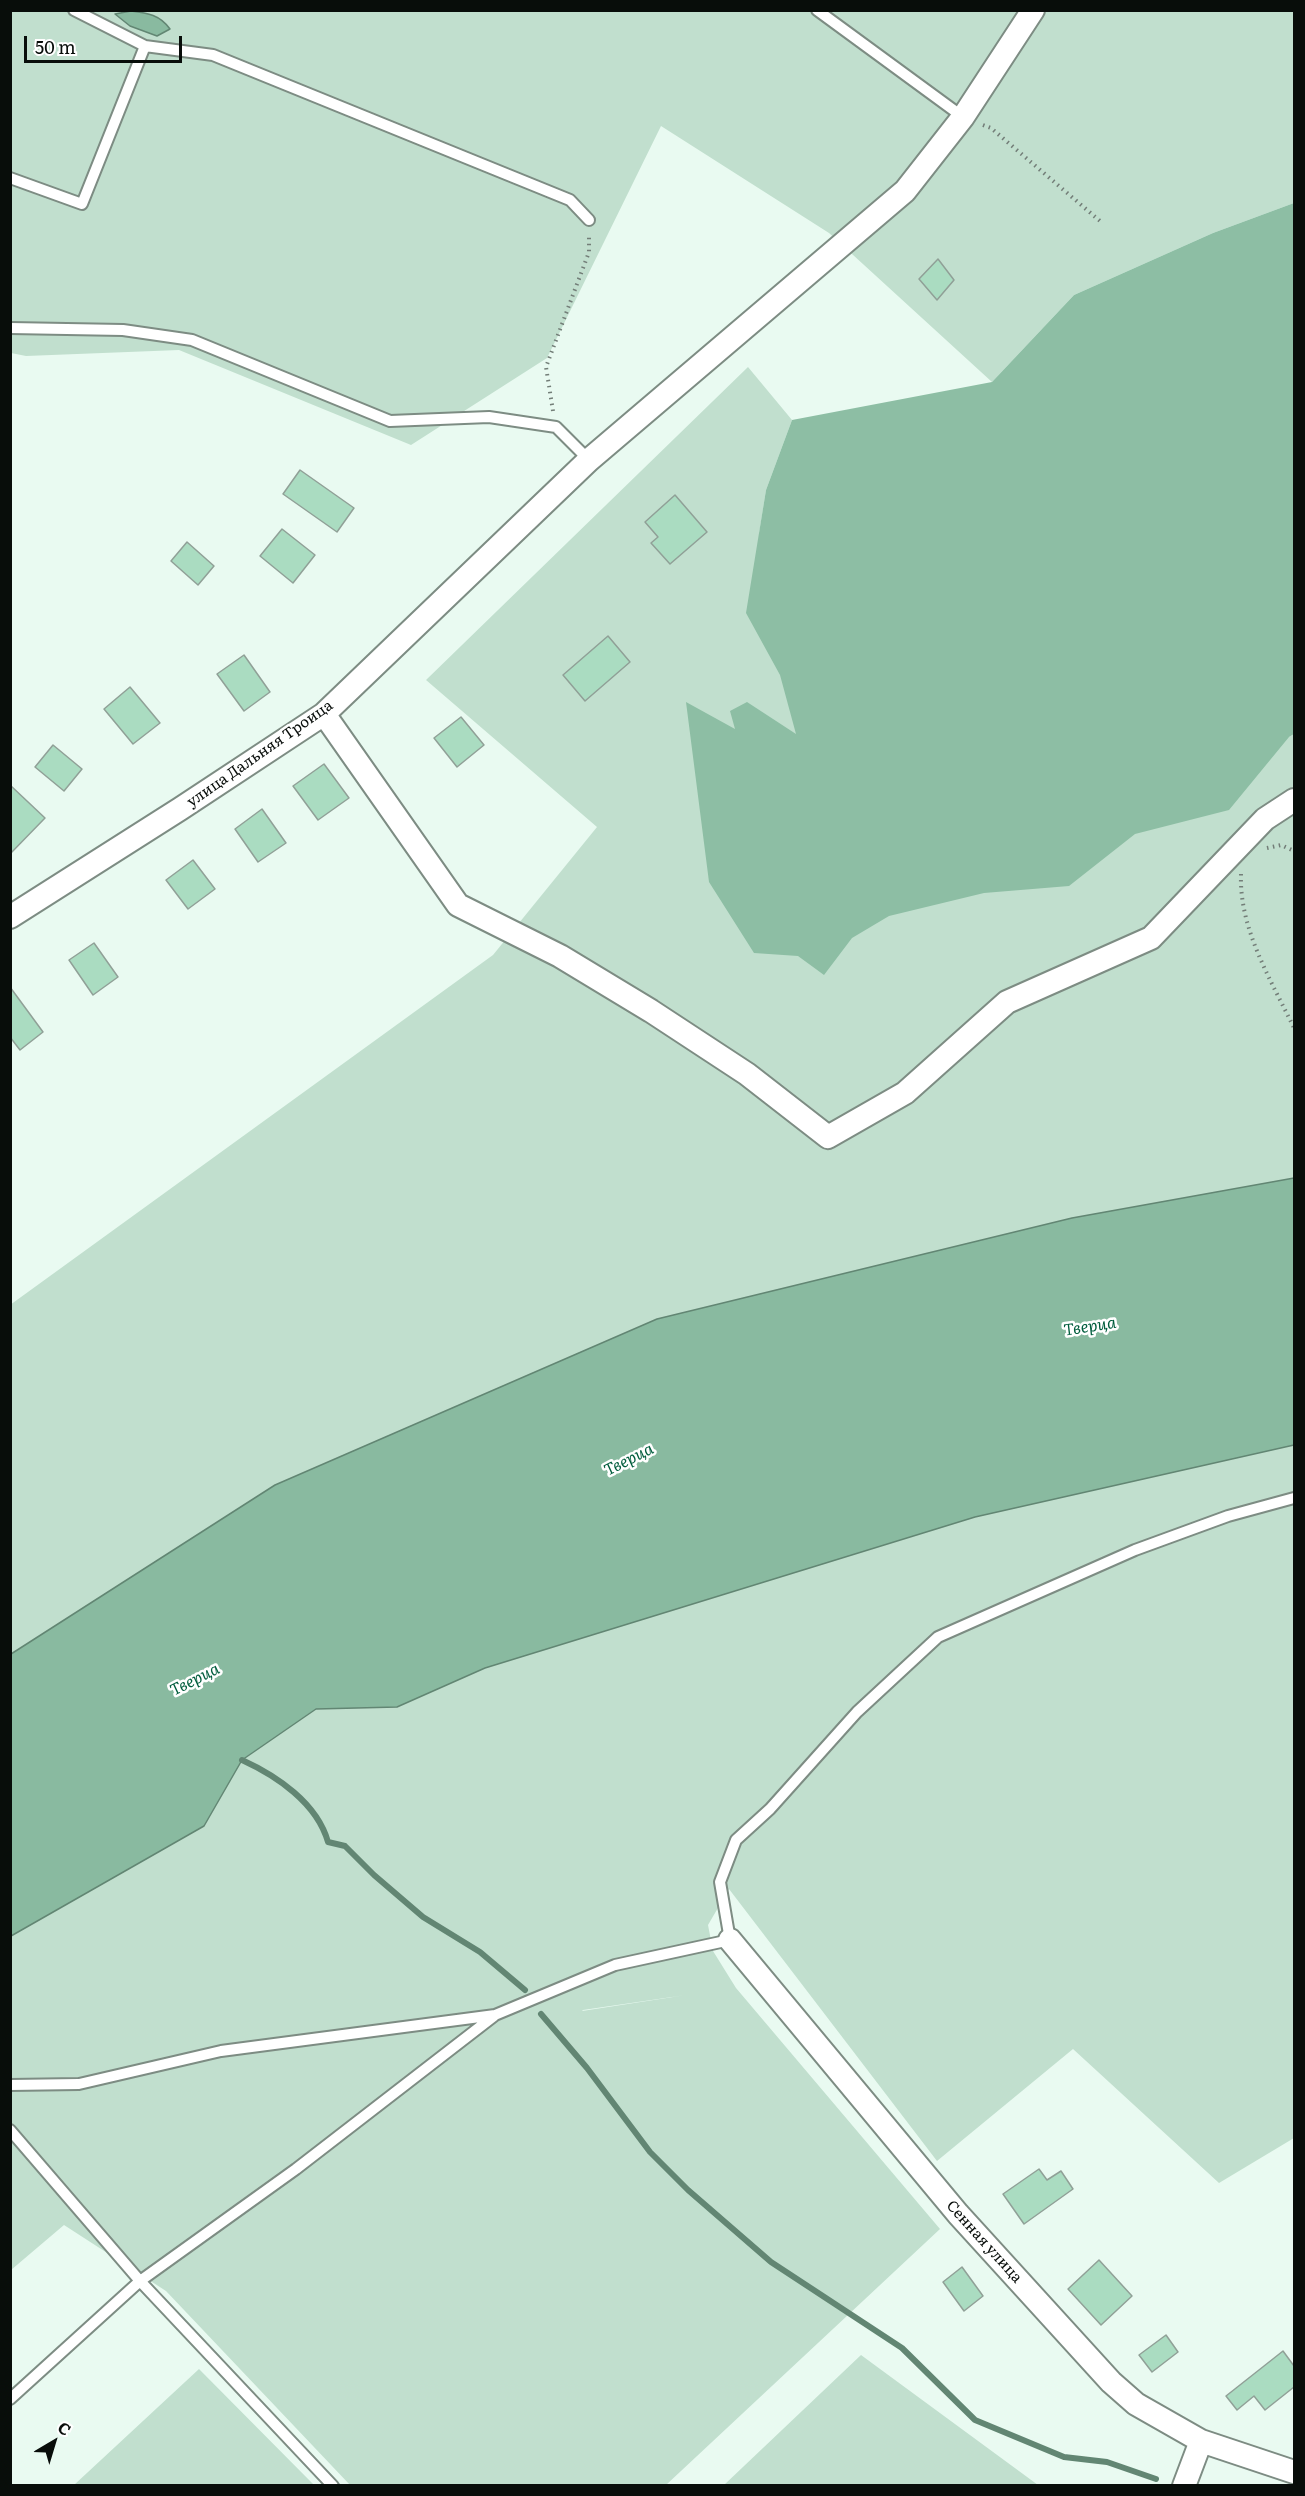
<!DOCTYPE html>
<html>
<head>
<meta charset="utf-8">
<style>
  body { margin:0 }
  #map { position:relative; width:1305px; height:2496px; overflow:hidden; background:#e9faf1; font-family:Literata,serif }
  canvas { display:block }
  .frame { position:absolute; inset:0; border:12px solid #080d0a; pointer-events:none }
  .north { position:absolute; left:24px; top:2412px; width:60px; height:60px; -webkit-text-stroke:4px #fff; paint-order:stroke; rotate:38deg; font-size:16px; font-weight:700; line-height:24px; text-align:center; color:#080d0a }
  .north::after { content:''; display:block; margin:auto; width:21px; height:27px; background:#080d0a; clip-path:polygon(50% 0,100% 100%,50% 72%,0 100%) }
  .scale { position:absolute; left:24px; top:36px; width:158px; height:27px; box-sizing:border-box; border:3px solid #080d0a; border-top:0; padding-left:8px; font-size:18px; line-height:21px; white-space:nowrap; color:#080d0a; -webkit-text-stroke:4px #fff; paint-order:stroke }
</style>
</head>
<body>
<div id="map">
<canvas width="1305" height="2496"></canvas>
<div class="frame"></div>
<div class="north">С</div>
<div class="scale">50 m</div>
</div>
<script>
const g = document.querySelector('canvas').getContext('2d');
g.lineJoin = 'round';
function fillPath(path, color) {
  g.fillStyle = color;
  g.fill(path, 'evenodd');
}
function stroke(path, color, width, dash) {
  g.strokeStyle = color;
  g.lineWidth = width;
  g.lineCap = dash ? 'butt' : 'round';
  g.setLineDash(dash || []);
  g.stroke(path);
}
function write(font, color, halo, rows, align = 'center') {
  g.font = font + ' Literata,serif';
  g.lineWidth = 5;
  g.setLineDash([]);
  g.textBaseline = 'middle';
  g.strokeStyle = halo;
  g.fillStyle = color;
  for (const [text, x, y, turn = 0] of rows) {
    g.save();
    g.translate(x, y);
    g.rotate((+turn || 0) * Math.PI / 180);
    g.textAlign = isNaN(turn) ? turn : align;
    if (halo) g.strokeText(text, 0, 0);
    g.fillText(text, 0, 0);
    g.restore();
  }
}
fillPath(new Path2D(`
  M11,11h1283v192l-81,30 -139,62 -82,87 -163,-149 -168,-107 -114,232 -136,87 -232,-95 -153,6 -15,-3z
  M748,367l44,53 -26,70 -7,44 530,203 5,-3v444l-222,40 -415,101 -382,166 -264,169 -1,-349 483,-350 104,-128 -171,-147z
  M1294,1445v693l-75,45 -146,-134 -136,112 -208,-272 -21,36 5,26 23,37 204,241 -274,256h-316l-184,-194 -102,-66 -53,45 -1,-334 194,-110 38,-66 74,-51 81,-2 88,-39 490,-151zM686,1995l-104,16 1,-1z
  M861,2355l177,130h-314z
  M199,2369l115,116h-240z`), '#c1dfce');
fillPath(new Path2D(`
  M1294,203v531l-5,3 -60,73 -94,24 -66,52 -85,7 -95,23 -37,22 -28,37 -26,-19 -44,-3 -45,-71 -23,-180 49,27 -5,-18 17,-9 49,32 -16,-59 -34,-62 20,-123 26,-70 200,-38 82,-87 139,-62z`), '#8dbea4');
const water = new Path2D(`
  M131,11c17,2 29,4 39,18l-13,7 -27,-10 -15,-12z
  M1294,1178v267l-319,72 -490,151 -88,39 -81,2 -74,51 -38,66 -193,110v-282l264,-169 382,-166 415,-101z`);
fillPath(water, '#89baa0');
stroke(water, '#628673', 1.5);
stroke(new Path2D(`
  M242,1760c35,16 75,43 86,82l17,4 29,29 49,42 57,35 45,38
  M541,2014l46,54 63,84 38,38 83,72 131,86 73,72 89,37 43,5 49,17`), '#628673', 6);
const building = new Path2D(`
  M938,259l16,21 -17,20 -18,-21z
  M300,470l54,38 -17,24 -54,-38z
  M675,495l32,37 -37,32 -19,-21 7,-6 -13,-15z
  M282,529l33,26 -22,28 -33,-27z
  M187,542l27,24 -16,19 -27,-24z
  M608,636l22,26 -45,39 -22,-26z
  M244,655l26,37 -26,19 -27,-37z
  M130,687l30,36 -27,21 -29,-35z
  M461,717l23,28 -27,22 -23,-29z
  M53,745l29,24 -18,22 -29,-24z
  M324,764l25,34 -31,22 -25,-34z
  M10,785l35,33 -35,36z
  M262,809l24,34 -28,19 -23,-33z
  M193,860l22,29 -27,20 -22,-29z
  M94,943l24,34 -25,18 -24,-35z
  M10,987l33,45 -23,18 -10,-13z
  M1039,2169l8,11 14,-9 12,18 -49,35 -21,-30z
  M1099,2260l33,36 -31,29 -33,-36z
  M962,2267l21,29 -19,15 -21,-29z
  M1166,2335l12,17 -26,20 -13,-17z
  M1283,2351l11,15v21l-29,23 -11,-14 -17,14 -11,-14z`);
fillPath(building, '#aadcc1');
stroke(building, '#90a097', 1.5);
const service = new Path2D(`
  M74,10l71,36
  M817,10l146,107
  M10,178l72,26 63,-158 68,9 357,145 19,20
  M10,328l113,2 69,10 198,81 99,-4 67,10 33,33
  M10,2085l69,-1 142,-33 274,-36 120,-50 115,-25 -10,-58 16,-42 34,-31 87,-97 81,-75 197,-87 93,-34 66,-18
  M10,2130l130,151 193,205
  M10,2399l130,-118 156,-112 198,-153`);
const minor = new Path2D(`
  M324,714l134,191 102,51 91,55 96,63 81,63 77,-44 102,-91 144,-64 114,-119 29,-19
  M10,917l170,-108 144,-95 265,-254 316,-269 58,-74 70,-107
  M730,1940l228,274 153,168 25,22 65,37 93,31
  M1184,2486l17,-45`);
stroke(service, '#7d8c83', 14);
stroke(minor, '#7d8c83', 26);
stroke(new Path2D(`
  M983,125l8,3 109,93
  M553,411l-7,-44 43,-115v-17
  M1267,848l14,-3 13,6
  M1241,874c-2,55 30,106 53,154`), '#737e78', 4, [1.5, 4.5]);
stroke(service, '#fff', 10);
stroke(minor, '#fff', 22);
write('15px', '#080d0a', '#fff', [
  ["улица Дальняя Троица",260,754,-35],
  ["Сенная улица",984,2242,48]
]);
write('italic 16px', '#015d3d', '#fff', [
  ["Тверца",1090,1327,-9],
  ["Тверца",629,1460,-27],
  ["Тверца",195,1680,-27]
]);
</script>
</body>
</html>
